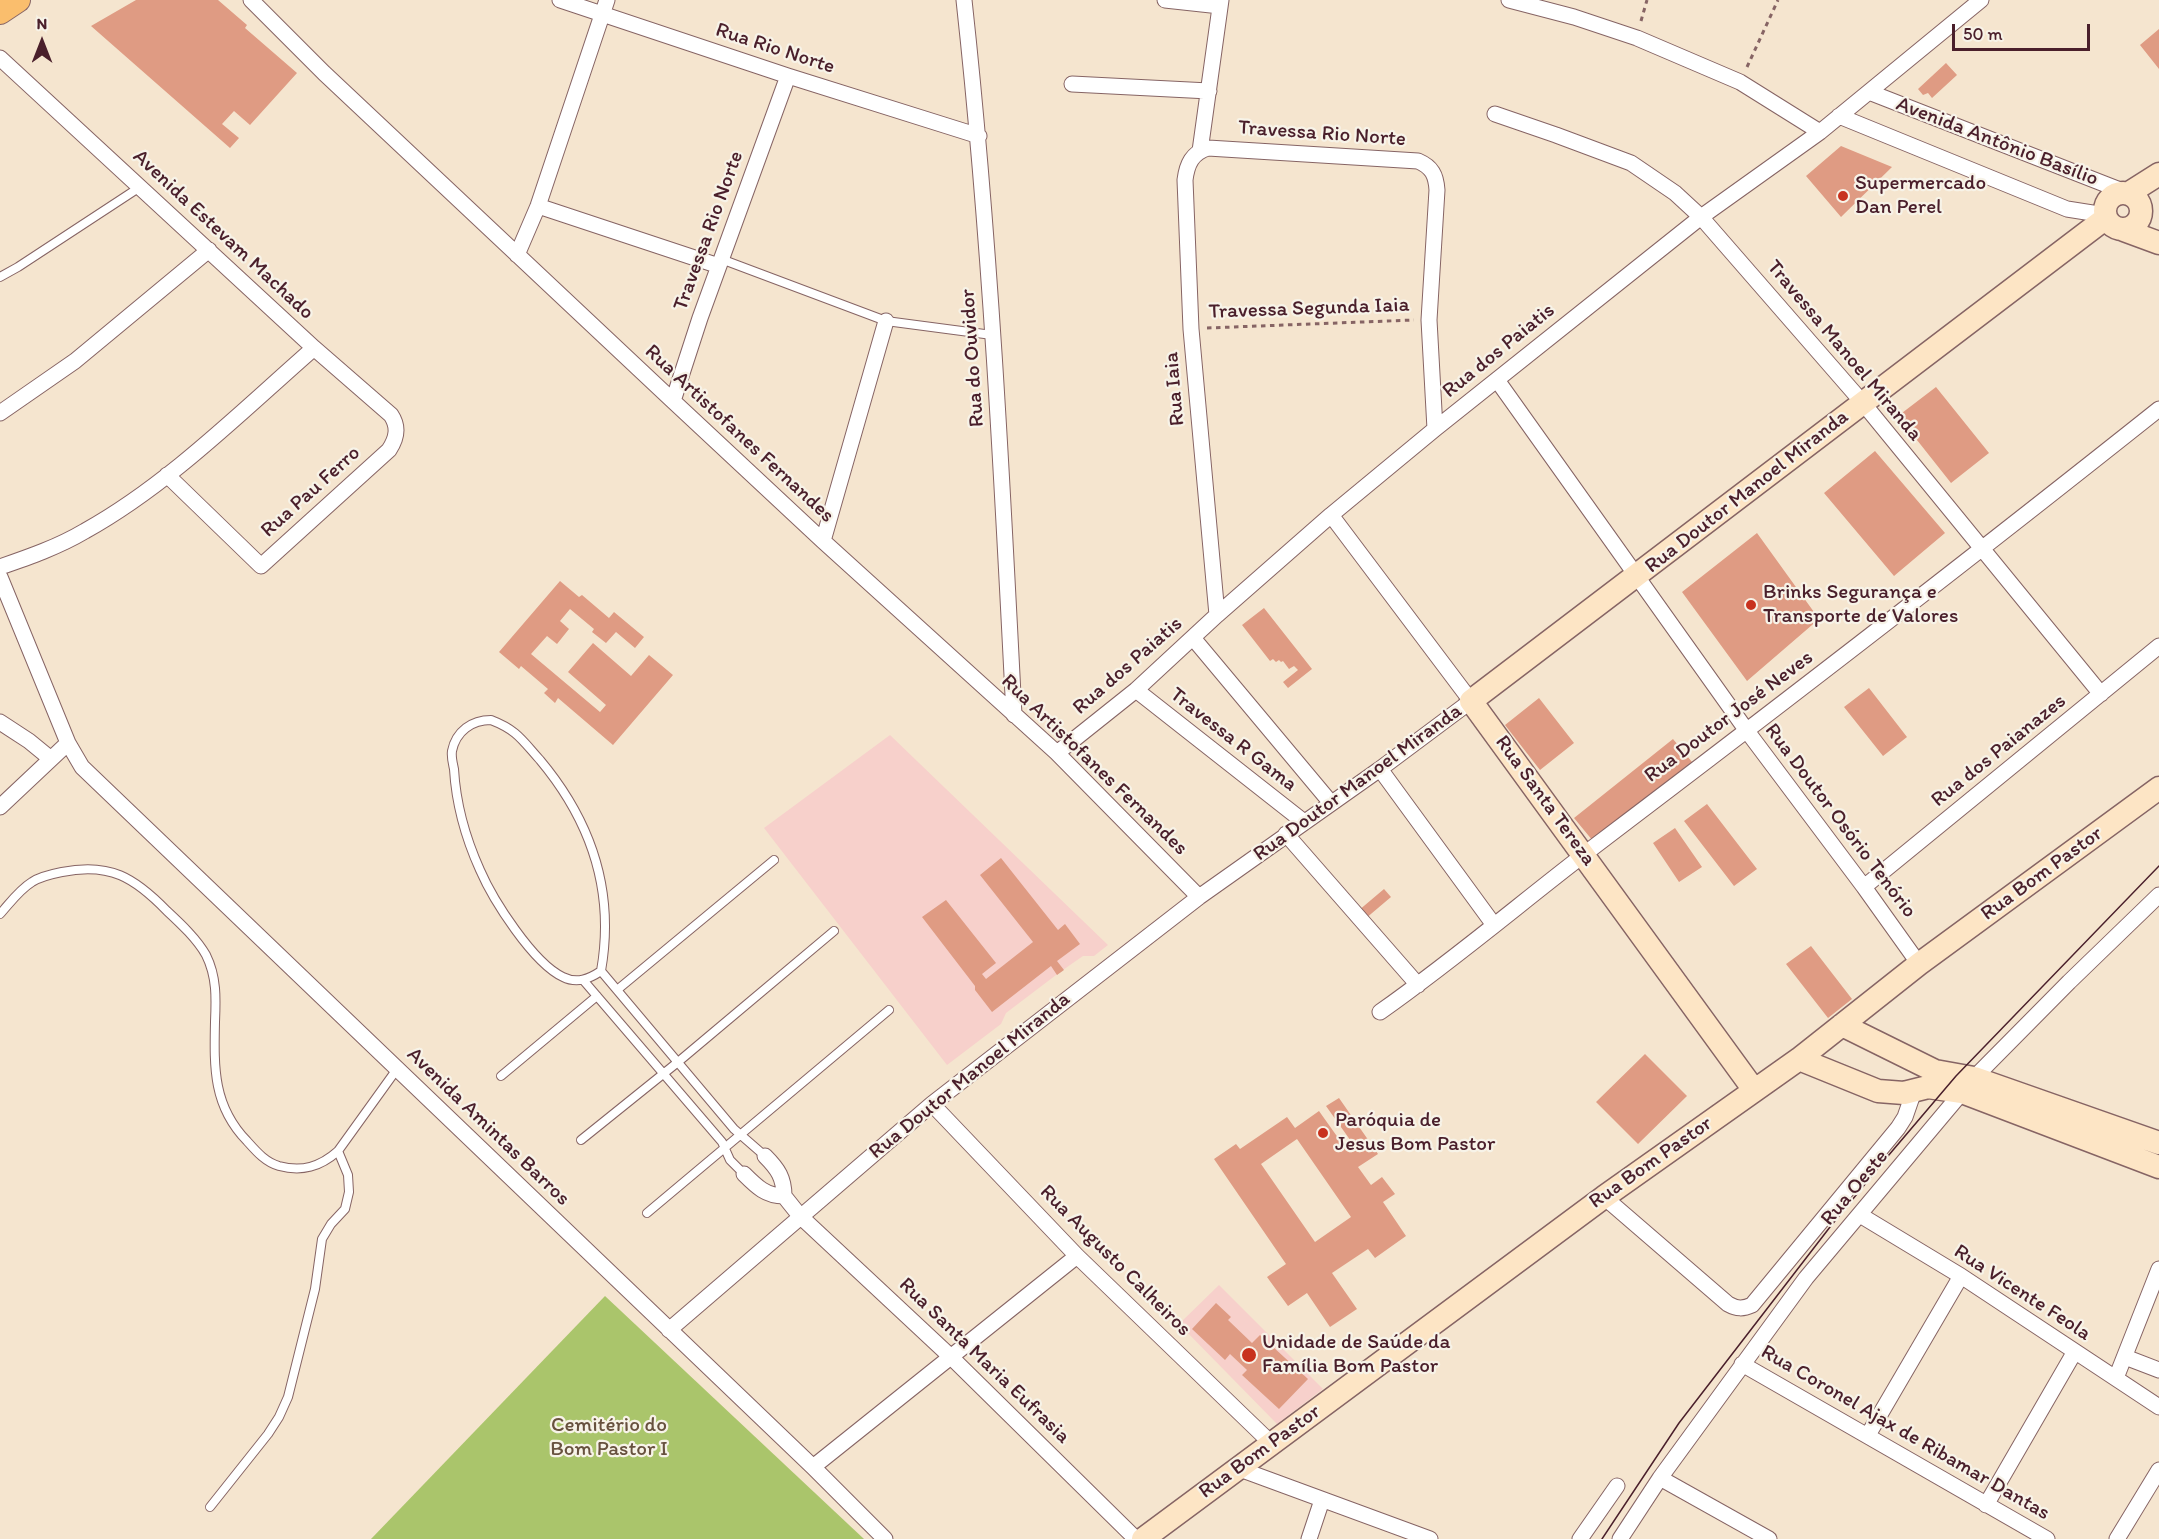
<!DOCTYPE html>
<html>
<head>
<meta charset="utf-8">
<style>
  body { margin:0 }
  #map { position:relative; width:2159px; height:1539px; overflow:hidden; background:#f5e5cf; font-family:Itim,sans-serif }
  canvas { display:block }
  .north { position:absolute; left:12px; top:12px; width:60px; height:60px; -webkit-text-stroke:4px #f7f3e8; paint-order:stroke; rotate:0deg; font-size:16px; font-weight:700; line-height:24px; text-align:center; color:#4a1f2b }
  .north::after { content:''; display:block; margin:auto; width:21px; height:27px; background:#4a1f2b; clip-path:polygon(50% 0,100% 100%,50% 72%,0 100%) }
  .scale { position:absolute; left:1952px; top:24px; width:138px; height:27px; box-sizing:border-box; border:3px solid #4a1f2b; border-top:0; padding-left:8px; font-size:18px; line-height:21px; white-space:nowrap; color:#4a1f2b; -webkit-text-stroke:4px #f7f3e8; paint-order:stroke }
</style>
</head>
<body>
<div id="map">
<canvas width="2159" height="1539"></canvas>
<div class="north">N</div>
<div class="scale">50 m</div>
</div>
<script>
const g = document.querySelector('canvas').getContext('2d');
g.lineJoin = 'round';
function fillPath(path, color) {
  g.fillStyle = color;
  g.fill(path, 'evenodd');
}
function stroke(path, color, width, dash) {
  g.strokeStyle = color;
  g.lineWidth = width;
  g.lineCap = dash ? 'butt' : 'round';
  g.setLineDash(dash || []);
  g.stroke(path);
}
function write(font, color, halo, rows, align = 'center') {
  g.font = font + ' Itim,sans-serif';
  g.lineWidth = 4.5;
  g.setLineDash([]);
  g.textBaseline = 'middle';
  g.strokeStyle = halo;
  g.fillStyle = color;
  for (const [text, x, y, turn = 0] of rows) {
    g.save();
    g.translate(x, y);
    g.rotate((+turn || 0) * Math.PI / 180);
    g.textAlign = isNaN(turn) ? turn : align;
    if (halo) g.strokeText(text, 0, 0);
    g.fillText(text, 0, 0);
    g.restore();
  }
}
fillPath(new Path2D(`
  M890,735l218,210 -14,11h-11l-23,16 -54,41 -5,11 -54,41 -183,-237z
  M1219,1285l104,104 -46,35 -98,-100z`), '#f7d0cb');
fillPath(new Path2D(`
  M605,1296l259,243h-493z`), '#aac56b');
fillPath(new Path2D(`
  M136,0h82l29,25 -2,3 52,45 -47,52 -16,-14 -12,13 17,14 -9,10 -139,-122z
  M2159,29v40l-19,-24z
  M1946,63l11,12 -25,23 -4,-5 -5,2 -5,-6z
  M1841,146l51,21 -51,50 -35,-41z
  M1936,387l53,66 -38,30 -53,-67z
  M1875,451l70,82 -51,43 -70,-83z
  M1757,533l62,86 -72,62 -65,-89z
  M560,581l19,16 3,-2 27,23 5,-6 30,25 -9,11 -19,-16 -10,11 -14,-11 2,-3 -24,-20 -10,12 9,8 -12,15 -10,-8 -16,18 69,58 6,-7 -38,-33 25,-29 38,33 18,-21 24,20 -60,70 -55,-47 -3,5 -11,-10 4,-4 -27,-23 -2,3 -20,-17z
  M1264,608l48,61 -24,19 -5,-6 15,-12 -4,-4 -5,3 -6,-8 -2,1 -2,-2 -3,2 -3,-3 -3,2 -28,-36z
  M1869,688l38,49 -24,19 -39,-49z
  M1539,698l35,45 -34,27 -35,-45z
  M1673,739l19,23 -99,79 -19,-23z
  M1707,804l50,65 -23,17 -50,-65z
  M1675,828l27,39 -23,15 -26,-39z
  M1001,858l57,72 7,-6 15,20 -23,17 7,9 -7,5 -6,-9 -59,46 -17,-22v-4l-53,-69 24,-17 50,63 -14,11 4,5 47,-37 -53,-67z
  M1384,889l7,8 -26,22 -7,-8z
  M1811,946l41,53 -24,19 -42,-54z
  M1645,1054l42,42 -49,48 -42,-42z
  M1339,1098l39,56 -20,13 13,18 11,-8 13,17 -12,8 23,34 -31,22 -7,-9 -36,24 25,36 -27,18 -23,-34 -19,13 -21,-29 19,-13 -72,-105 22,-15 4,5 47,-32 8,11 24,-17 27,38 7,-5 -27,-38zM1297,1139l54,78 -36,25 -54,-78z
  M1216,1303l15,14 -3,3 24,23 8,-8 48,44 -29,30 -37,-34 5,-5 -17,-16 -5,6 -33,-31z`), '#df9b83');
const lane = new Path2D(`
  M721,259l165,62 106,14
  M0,277l18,-10 122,-80
  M491,720c26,10 31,20 49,40 51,61 75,132 61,211 -12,8 -24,13 -38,6 -30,-14 -70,-77 -83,-107 -14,-31 -24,-66 -26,-101 -1,-5 -3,-12 -2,-18 4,-20 20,-31 39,-31z
  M0,914c10,-11 19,-24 32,-32 9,-6 20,-8 30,-10 48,-10 73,6 105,39 14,13 30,28 39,44 11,22 10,44 9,67 -1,46 -2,84 32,119 9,10 18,21 32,25 23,6 41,1 59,-15l59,-82
  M601,971l133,158 31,27
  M584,981l138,161 8,18 14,14
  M617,990l157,-130
  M501,1076l96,-80
  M581,1140l97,-78 156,-131
  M647,1213l242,-203
  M210,1507l58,-73 11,-17 9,-20 27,-108 7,-50 9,-15 14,-15 4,-17 -1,-17 -10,-24`);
const street = new Path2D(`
  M251,0l73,73 349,328 150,140 234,212 142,144
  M560,0l228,76 191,60
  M964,0c26,237 38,476 50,715
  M1165,0l55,6
  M1509,0l65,17 63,21 103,44 80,50
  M0,58l314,290 77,67c8,12 6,23 -2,35l-128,116 -94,-91
  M1072,84l137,7
  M1869,92l256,100
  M1495,114l61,21 75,28 44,30 26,24 162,186 238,291
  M1839,116l228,93 38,6
  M1200,151l21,-151
  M538,206l181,60
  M517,255l21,-49 69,-206
  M1497,380l250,351 117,156 55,77
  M673,401l27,-83 88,-242
  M0,413l75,-52 134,-111
  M823,541l63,-220
  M0,567c29,-10 58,-20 85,-36 83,-46 157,-120 229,-183
  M0,577l68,166 14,24 731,700 72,72
  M1217,615l-26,-286 -6,-149c2,-16 7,-27 23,-32l210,13c14,6 18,14 19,29l-8,130 6,109
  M1193,638l138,165
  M1136,690l168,132
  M0,722l29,19 22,18
  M1057,753l79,-63 81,-75 114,-100 104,-86 266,-212 119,-85 161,-132
  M1380,769l114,156
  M0,807l68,-64
  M1286,834l132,151
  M1864,887l295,-241
  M1380,1012c74,-52 143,-111 215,-166 190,-144 378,-289 564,-437
  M932,1104l145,152 195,188
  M765,1156c13,13 19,22 19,40
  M744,1174c13,13 22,22 40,22l16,20 151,141 185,182
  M1604,1197l124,107c9,5 15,5 24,1l146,-177 7,-11 9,-26
  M1860,1215l101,61 198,131
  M669,1330l263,-226 267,-207 181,-128 91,-68 -140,-186
  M2125,1357l34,13
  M1742,1364l305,175
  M2116,1378l43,-109
  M1868,1435l93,-159
  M813,1467l264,-211
  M1237,1468l193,71
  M1660,1478l109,61
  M1986,1505l88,-152
  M1309,1539l13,-39
  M1580,1539l37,-53
  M1620,1539l40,-61 146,-200 168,-200 95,-96 90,-87
  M2117,1539l42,-69`);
const secondary = new Path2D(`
  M2105 211a18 18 0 1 1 36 0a18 18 0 1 1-36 0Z
  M2129,193l30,-19
  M2121,229l38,14
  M1842,1025l93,46 39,7 185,65
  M1799,1059l79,32 26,2 24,-6 34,5 197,75
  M1754,1090l-283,-389 635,-483
  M1143,1539l461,-342 195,-138 120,-95 240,-176`);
const primary = new Path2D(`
  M0,12l18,-12`);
stroke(lane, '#866464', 10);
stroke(street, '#866464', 17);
stroke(secondary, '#866464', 25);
stroke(primary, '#866464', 26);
stroke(new Path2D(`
  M1641,21l6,-21
  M1747,67l31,-67
  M1207,328l207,-8`), '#866464', 3, [4.5, 4.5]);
stroke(lane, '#fff', 8);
stroke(street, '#fff', 15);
stroke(secondary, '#fde5c5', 22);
stroke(primary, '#fabe6d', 24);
stroke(new Path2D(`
  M1602,1539l77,-116 151,-196 58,-71 68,-80 203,-210`), '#4a1f2b', 1.5);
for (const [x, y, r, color] of [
  [1843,196,6,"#c8321e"],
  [1751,605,6,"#c8321e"],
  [1323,1133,6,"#c8321e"],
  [1249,1355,8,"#c8321e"]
]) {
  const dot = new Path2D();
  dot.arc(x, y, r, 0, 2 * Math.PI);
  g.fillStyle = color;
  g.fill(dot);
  stroke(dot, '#f7f3e8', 2);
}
write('21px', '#4a1f2b', '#f7f3e8', [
  ["Rua Rio Norte",775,49,18],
  ["Travessa Rio Norte",1322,134,4],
  ["Avenida Antônio Basílio",1997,142,21],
  ["Travessa Rio Norte",709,231,-70],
  ["Avenida Estevam Machado",223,235,43],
  ["Travessa Segunda Iaia",1309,309,-2],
  ["Rua dos Paiatis",1499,351,-39],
  ["Travessa Manoel Miranda",1844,351,50],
  ["Rua do Ouvidor",973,358,-94],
  ["Rua Iaia",1175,389,-95],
  ["Rua Artistofanes Fernandes",739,434,43],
  ["Rua Pau Ferro",311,492,-42],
  ["Rua Doutor Manoel Miranda",1747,492,-38],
  ["Rua dos Paiatis",1128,666,-41],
  ["Rua Doutor José Neves",1729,717,-37],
  ["Travessa R Gama",1233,740,38],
  ["Rua dos Paianazes",1999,751,-39],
  ["Rua Artistofanes Fernandes",1094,765,44],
  ["Rua Doutor Manoel Miranda",1358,783,-36],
  ["Rua Santa Tereza",1545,801,54],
  ["Rua Doutor Osório Tenório",1840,821,53],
  ["Rua Bom Pastor",2042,874,-36],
  ["Rua Doutor Manoel Miranda",970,1076,-39],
  ["Avenida Amintas Barros",488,1127,44],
  ["Rua Bom Pastor",1651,1163,-35],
  ["Rua Oeste",1855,1188,-50],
  ["Rua Augusto Calheiros",1115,1261,45],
  ["Rua Vicente Feola",2022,1293,33],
  ["Rua Santa Maria Eufrasia",984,1361,44],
  ["Rua Coronel Ajax de Ribamar Dantas",1905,1433,30],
  ["Rua Bom Pastor",1260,1452,-36]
]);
write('21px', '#4a1f2b', '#f7f3e8', [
  ["Supermercado",1855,184],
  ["Dan Perel",1855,208],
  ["Brinks Segurança e",1763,593],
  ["Transporte de Valores",1763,617],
  ["Paróquia de",1335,1121],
  ["Jesus Bom Pastor",1335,1145],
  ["Unidade de Saúde da",1262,1343],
  ["Família Bom Pastor",1262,1367]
], 'left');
write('21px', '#67513e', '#f7f3e8', [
  ["Cemitério do",609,1426],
  ["Bom Pastor I",609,1450]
]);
</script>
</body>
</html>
